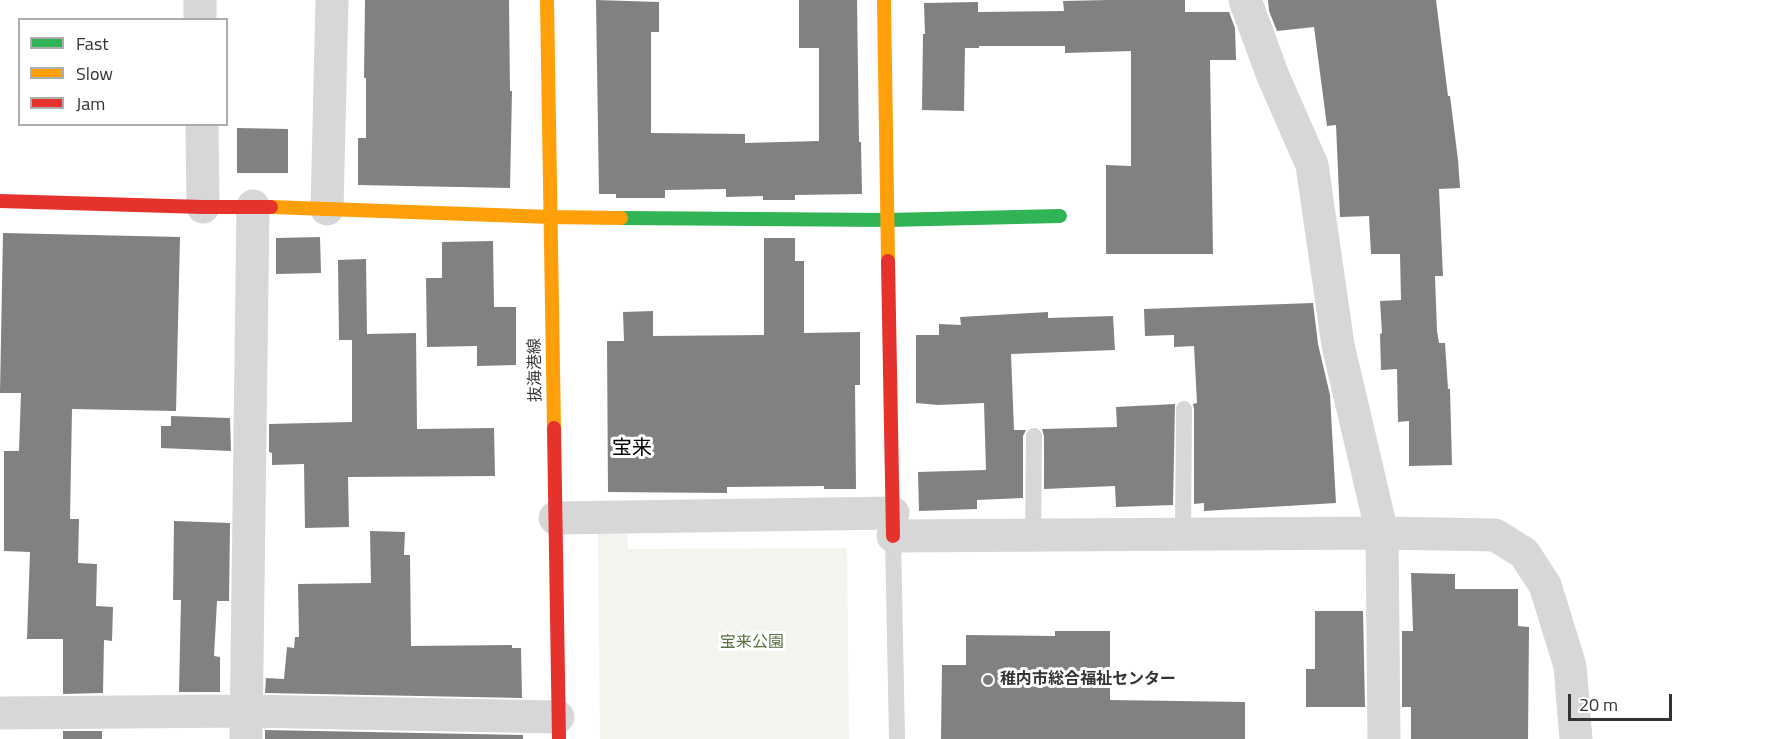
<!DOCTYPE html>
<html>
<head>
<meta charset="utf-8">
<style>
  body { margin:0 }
  #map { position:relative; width:1781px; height:739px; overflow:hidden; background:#fff; font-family:"Titillium Web",sans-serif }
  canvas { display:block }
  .legend { position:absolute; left:18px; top:18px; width:210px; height:108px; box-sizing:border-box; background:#fff; border:2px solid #adadad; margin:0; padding:8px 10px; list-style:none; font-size:18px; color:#333 }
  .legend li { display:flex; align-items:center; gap:12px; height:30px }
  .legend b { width:30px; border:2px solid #adadad }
  .scale { position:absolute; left:1568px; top:694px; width:104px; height:27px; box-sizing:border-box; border:3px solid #333; border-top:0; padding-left:8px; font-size:18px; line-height:21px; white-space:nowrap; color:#333; -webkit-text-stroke:4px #fff; paint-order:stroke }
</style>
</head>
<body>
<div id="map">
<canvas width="1781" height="739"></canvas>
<ul class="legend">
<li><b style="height:8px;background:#30b455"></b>Fast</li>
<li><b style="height:8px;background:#ff9f0a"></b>Slow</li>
<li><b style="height:8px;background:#e5322d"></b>Jam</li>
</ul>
<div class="scale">20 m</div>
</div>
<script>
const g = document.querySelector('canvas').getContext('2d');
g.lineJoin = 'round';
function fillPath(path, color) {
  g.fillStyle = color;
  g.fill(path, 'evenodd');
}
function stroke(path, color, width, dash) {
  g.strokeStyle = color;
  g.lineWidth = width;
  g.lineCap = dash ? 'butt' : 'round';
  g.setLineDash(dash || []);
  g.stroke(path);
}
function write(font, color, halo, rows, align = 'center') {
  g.font = font + ' "Titillium Web","Noto Sans JP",sans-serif';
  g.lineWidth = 6;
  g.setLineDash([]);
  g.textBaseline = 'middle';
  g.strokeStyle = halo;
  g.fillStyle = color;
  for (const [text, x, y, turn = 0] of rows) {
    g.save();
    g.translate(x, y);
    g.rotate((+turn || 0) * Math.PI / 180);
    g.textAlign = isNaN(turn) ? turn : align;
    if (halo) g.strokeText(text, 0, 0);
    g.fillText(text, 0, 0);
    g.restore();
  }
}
fillPath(new Path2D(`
  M598,530h29l1,19 219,-1 2,191h-249z`), '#f1f5ed');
fillPath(new Path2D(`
  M365,0h144l1,91h2l-2,97 -152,-3v-47h8v-60h-2z
  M596,0l63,2v30h-8v101l94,1v9l74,-2v-93h-20v-48h58l2,142h2l1,52 -67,1v5h-32v-4l-37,1v-8l-61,1v8h-49v-4h-17z
  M1108,0h77v12h44l6,16 1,32h-26l3,194h-107v-89l25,1v-115l-66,2v-7h-86v2h-14l-1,63 -42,-1 1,-76h2l-1,-31 54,-1v10l86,-1 -1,-10z
  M1268,0h168l12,96h2l8,64 2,28 -21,1 4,87h-8l2,55 2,12h6l3,46h2l2,76 -43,1v-45l-11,1 -1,-53 -16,1 -1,-36 2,-1 -2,-32 21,-1 -1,-46h-29l-2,-38 -29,1 -4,-92 -9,1 -13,-99 -37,4 -8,-20z
  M237,128l51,1v44h-51z
  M3,233l177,4 -4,174 -104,-2 -2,110h9l-1,44 19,1 -1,42 17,1 -1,34 -8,-1 -1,53 -40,1v-55h-36l3,-87 -26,-1v-100h15l2,-58h-21z
  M320,237l1,36 -45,1v-36z
  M764,238h31v23h9v72l56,-1v53h-5l1,104h-32v-3l-97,1v6l-119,-1 -1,-151h17l-1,-29 30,-1v25l111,-1z
  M493,241l1,66h22v58l-39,1v-20l-50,1 -1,-69h16v-36z
  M366,259l1,75 49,-1 1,96 77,-1 1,48 -147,1 1,50 -44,1 -1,-64 -32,1v-12l-3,-1v-28l83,-2v-82h-13l-1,-80z
  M1313,303l5,41 12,51 6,108 -132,8v-8l-10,1v-95l-1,-5 4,-1 -3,-57 -20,1v-12l-29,1 -1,-27z
  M1048,312v6l65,-2 2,34 -104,4 3,76h12l-3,6v62l-46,2v9l-58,2 -1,-39 68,-2 -2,-67 -46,2 -22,-2v-68h23v-11l22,1 -1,-8z
  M1175,404l-2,101 -57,2 -1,-21 -71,3v-53l-2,-7 75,-2 -1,-20z
  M171,416l59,2 1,33 -70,-3v-22h10z
  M174,521l56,2 -1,78h-12l-3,55 6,1v35h-41l2,-92h-8z
  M370,531l35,1 -1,23h6l1,91 101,-1v3h9l1,50 -257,-5 1,-15 18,1 3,-32 7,1 1,-11h4l-1,-53 73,-1z
  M1411,573l44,1v15h63v37l11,1 -1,112h-117v-32h-9v-76h11z
  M1315,611h48l2,96h-59v-38h9z
  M1055,631h55v69l135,2v37h-304l1,-74h24v-30l89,1z
  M265,730l258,5v4h-258z
  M63,731h39v8h-39z`), '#818181');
stroke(new Path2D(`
  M1183,534l1,-125
  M1033,535l1,-99
  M893,536l4,203`), '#d7d7d7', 16);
stroke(new Path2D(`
  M200,0v20
  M1245,0l28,76 39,89 26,180 44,188 2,206
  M202,124l1,83
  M327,209l5,-209
  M555,518l338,-5
  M893,536l489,-3 113,2 29,18 21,32 25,81 6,73
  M0,713l246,-2 312,6
  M246,739l7,-533`), '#d7d7d7', 33);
stroke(new Path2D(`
  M621,218l267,2 172,-4`), '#30b455', 14);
stroke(new Path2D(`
  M547,0l7,428
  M884,0l4,261
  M271,207l279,10 71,1`), '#ff9f0a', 14);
stroke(new Path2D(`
  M0,201l203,6h68
  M888,261l5,275
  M554,428l5,311`), '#e5322d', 14);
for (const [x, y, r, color] of [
  [988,680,6,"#7a7a7a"]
]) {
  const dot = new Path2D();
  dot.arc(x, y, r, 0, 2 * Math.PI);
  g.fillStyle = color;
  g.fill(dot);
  stroke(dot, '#fff', 2);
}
write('16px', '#333', '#fff', [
  ["抜海港線",536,370,-91]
]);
write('16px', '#56703f', '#fff', [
  ["宝来公園",752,643]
]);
write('bold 16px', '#333', '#fff', [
  ["稚内市総合福祉センター",1000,680]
], 'left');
write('20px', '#000', '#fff', [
  ["宝来",632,449]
]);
</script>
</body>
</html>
